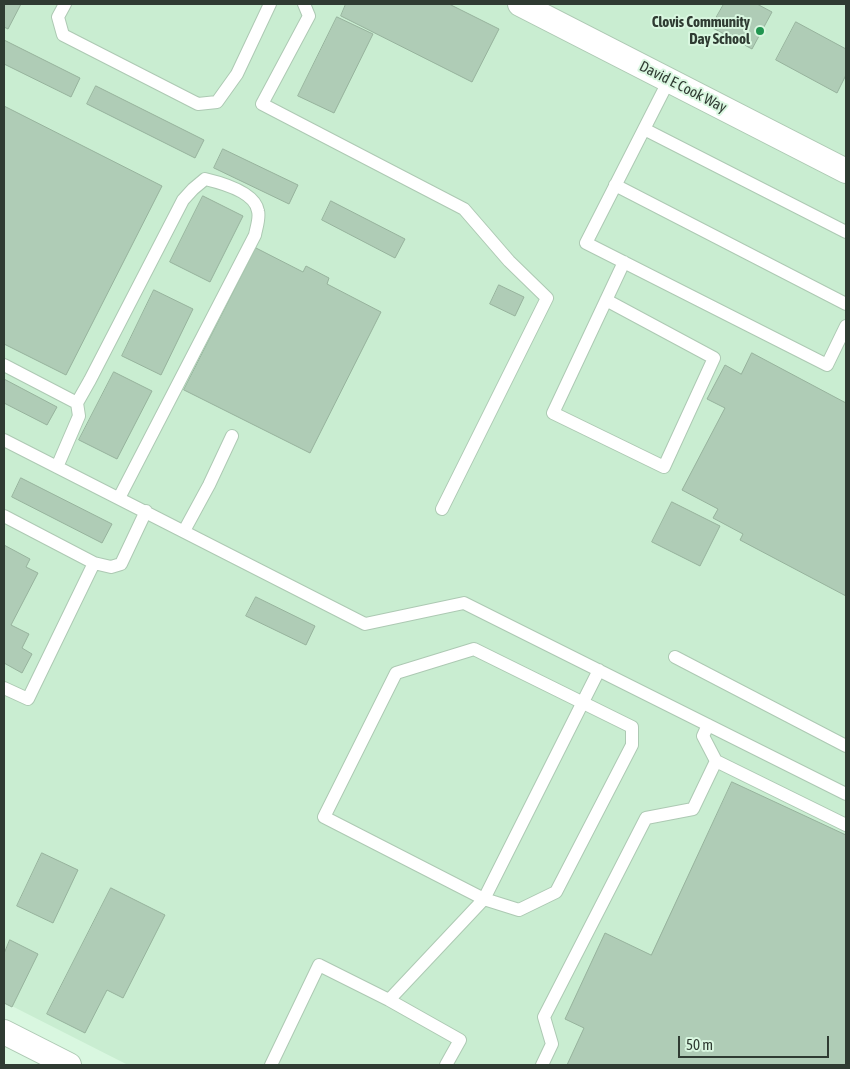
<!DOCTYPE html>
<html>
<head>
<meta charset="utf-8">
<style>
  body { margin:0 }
  #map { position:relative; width:850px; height:1069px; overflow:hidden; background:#d9f7e0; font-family:"Asap Condensed",sans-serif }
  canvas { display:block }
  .frame { position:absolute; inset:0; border:5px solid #2f3b32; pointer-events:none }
  .scale { position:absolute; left:678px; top:1036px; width:151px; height:22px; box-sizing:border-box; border:2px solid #2f3b32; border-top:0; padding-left:6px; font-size:15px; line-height:18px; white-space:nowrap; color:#2f3b32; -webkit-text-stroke:4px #d9f7e0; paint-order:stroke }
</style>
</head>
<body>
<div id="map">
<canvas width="850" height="1069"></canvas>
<div class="frame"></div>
<div class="scale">50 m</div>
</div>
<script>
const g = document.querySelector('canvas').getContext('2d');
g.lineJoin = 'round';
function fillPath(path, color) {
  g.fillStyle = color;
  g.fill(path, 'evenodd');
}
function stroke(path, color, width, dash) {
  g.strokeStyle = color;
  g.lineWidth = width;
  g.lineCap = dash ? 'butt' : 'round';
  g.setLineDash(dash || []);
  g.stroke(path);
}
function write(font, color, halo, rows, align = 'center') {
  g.font = font + ' "Asap Condensed",sans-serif';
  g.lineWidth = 4;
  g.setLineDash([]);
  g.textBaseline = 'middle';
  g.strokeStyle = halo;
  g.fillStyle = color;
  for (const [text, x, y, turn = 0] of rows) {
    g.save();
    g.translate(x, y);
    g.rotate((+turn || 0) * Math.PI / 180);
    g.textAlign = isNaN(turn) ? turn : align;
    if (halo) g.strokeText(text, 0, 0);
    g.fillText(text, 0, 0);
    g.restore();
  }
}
fillPath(new Path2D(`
  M4,4h842v1061h-718l-124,-63z`), '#c9edd1');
const building = new Path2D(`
  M4,4h17l-13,25 -4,-2z
  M346,4h103l50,25 -27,53 -131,-66z
  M724,4h33l15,8 -20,37 -41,-22z
  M337,17l36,17 -39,79 -36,-17z
  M796,22l50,27v26l-9,18 -61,-33z
  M4,40l76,38 -9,19 -67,-33z
  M96,86l108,54 -9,18 -108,-54z
  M4,106l158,80 -96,189 -62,-31z
  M223,149l75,36 -9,19 -75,-36z
  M203,196l40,20 -33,66 -40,-20z
  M331,201l74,38 -10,19 -73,-38z
  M256,248l47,24 3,-6 23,12 -2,6 54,28 -71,141 -126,-63z
  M499,285l25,12 -9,19 -25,-12z
  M154,290l39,19 -32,66 -39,-19z
  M752,353l94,50v193l-106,-56 3,-6 -30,-16 5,-9 -36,-19 43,-82 -18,-9 18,-34 16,9z
  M114,372l38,19 -35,68 -38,-19z
  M4,379l53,28 -10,18 -43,-22z
  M21,478l91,46 -10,19 -90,-46z
  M672,502l48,24 -20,40 -48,-24z
  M4,545l26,14 -4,8 12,6 -27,52 18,9 -7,14 10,6 -10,19 -18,-10z
  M256,597l59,29 -9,19 -60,-29z
  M732,782l114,53v230h-279l17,-37 -19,-9 40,-86 46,22z
  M42,853l36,17 -25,53 -36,-17z
  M111,888l54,27 -42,83 -16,-8 -22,43 -38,-19z
  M10,940l28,14 -26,53 -8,-4v-49z`);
fillPath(building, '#afccb6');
stroke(building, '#97b39d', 1);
const lane = new Path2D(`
  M65,4l-7,13 5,18 135,69 19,-2 20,-28 33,-70
  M304,4l5,12 -47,88 202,105 45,52 38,37 -105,211
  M669,80l-83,163 241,122 19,-39
  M644,129l202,103
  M615,185l231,119
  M606,300l108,58 -50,109 -111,-54 71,-151
  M4,365l73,38 2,13 -22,51
  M77,403l13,-23 93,-180 10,-11 12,-10c17,4 50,13 53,32 2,7 -2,18 -3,24l-136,263
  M4,440l361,184 99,-21 382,191
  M4,516l90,47 17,4 10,-3 25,-53
  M184,531l25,-46 23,-49
  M474,649l158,78v18l-76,147 -37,18 -35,-11 -160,-82 72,-144z
  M675,657l171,89
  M4,688l24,11 66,-136
  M708,725l-5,11 13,25
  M389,1000l95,-101 115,-229
  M271,1065l48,-100 70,35 71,40 -14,25
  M542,1065l10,-21 -8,-27 102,-199 47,-9 23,-48 130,64`);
const street = new Path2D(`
  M520,4l326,167
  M4,1032l65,33`);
stroke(lane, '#adc9b3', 14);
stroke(street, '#adc9b3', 26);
stroke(lane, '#fff', 12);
stroke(street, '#fff', 24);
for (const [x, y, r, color] of [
  [760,31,5,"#209550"]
]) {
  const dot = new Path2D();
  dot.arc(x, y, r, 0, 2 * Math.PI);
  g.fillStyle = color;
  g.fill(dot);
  stroke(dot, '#d9f7e0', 2);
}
write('bold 15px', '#2f3b32', '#d9f7e0', [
  ["Clovis Community",750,22],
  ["Day School",750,39]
], 'right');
write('15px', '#2f3b32', '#d9f7e0', [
  ["David E Cook Way",683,87,27]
]);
</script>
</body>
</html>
